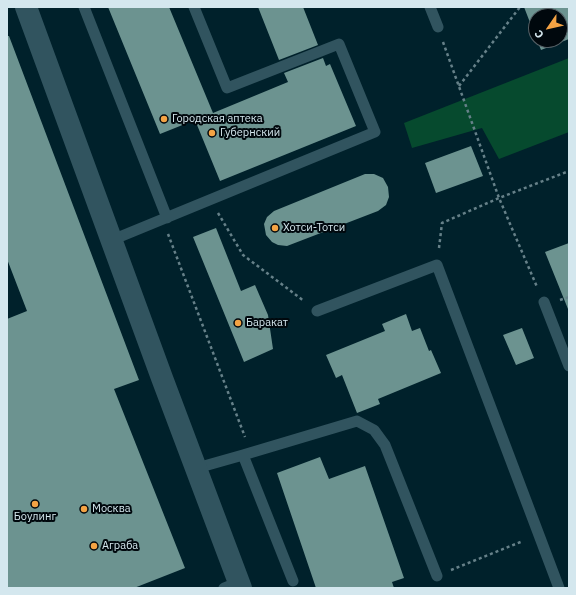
<!DOCTYPE html>
<html>
<head>
<meta charset="utf-8">
<style>
  body { margin:0 }
  #map { position:relative; width:576px; height:595px; overflow:hidden; background:#00212b; font-family:"IBM Plex Sans",sans-serif }
  canvas { display:block }
  .frame { position:absolute; inset:0; border:8px solid #d4e7ee; pointer-events:none }
  .north { position:absolute; left:528px; top:8px; width:40px; height:40px; box-sizing:border-box; background:#00080d; border:1px solid #556167; border-radius:50%; rotate:236deg; font-size:11px; font-weight:700; line-height:16px; text-align:center; color:#d4e7ee }
  .north::after { content:''; display:block; margin:auto; width:14px; height:18px; background:#f4a344; clip-path:polygon(50% 0,100% 100%,50% 72%,0 100%) }
</style>
</head>
<body>
<div id="map">
<canvas width="576" height="595"></canvas>
<div class="frame"></div>
<div class="north">С</div>
</div>
<script>
const g = document.querySelector('canvas').getContext('2d');
g.lineJoin = 'round';
function fillPath(path, color) {
  g.fillStyle = color;
  g.fill(path, 'evenodd');
}
function stroke(path, color, width, dash) {
  g.strokeStyle = color;
  g.lineWidth = width;
  g.lineCap = dash ? 'butt' : 'round';
  g.setLineDash(dash || []);
  g.stroke(path);
}
function write(font, color, halo, rows, align = 'center') {
  g.font = font + ' "IBM Plex Sans",sans-serif';
  g.lineWidth = 4;
  g.setLineDash([]);
  g.textBaseline = 'middle';
  g.strokeStyle = halo;
  g.fillStyle = color;
  for (const [text, x, y, turn = 0] of rows) {
    g.save();
    g.translate(x, y);
    g.rotate((+turn || 0) * Math.PI / 180);
    g.textAlign = isNaN(turn) ? turn : align;
    if (halo) g.strokeText(text, 0, 0);
    g.fillText(text, 0, 0);
    g.restore();
  }
}
fillPath(new Path2D(`
  M569,58v74l-70,27 -17,-31 -70,20 -8,-25z`), '#064a2e');
fillPath(new Path2D(`
  M108,7h61l44,106 75,-31 -4,-9 39,-15 3,8 4,-2 26,62 -136,55 -25,-61 -35,14z
  M258,7h45l15,38 -39,15z
  M524,7h45v32l-28,11 -4,-10h23v-24h-24v22z
  M7,36h2l130,344 -25,9 71,179 -51,20h-127v-269l20,-8 -20,-52z
  M471,146l12,30 -47,17 -11,-30z
  M365,174h9l9,4 5,9 1,10 -3,8 -8,6 -91,35 -9,-1 -6,-3 -6,-7 -2,-11 3,-7 7,-6z
  M216,228l25,63 14,-6 13,30 5,34 -29,13 -51,-125z
  M569,243v66h-1l-23,-57z
  M406,314l6,17 8,-3 9,23 2,-1 10,23 -63,26 2,5 -23,9 -15,-38 -6,3 -10,-23 59,-24 -3,-7z
  M522,328l12,30 -18,7 -13,-30z
  M320,457l9,22 36,-13 39,112 -12,4 2,6h-78l-39,-115z`), '#6c9390');
stroke(new Path2D(`
  M443,42l56,156 38,89
  M459,86l61,-79
  M218,213l25,42 61,46
  M168,234l77,203
  M439,248l3,-25 57,-25 70,-27
  M560,300l9,-3
  M451,570l72,-29`), '#668189', 2.5, [3, 3]);
stroke(new Path2D(`
  M84,7l83,211
  M430,7l8,20
  M112,240l263,-108 -36,-88 -112,44 -33,-81
  M544,302l25,64
  M317,311l120,-46 122,323
  M243,455l114,-34 17,9 11,15 52,131
  M197,468l46,-13 50,126
  M224,588l15,-6`), '#31545f', 11);
stroke(new Path2D(`
  M26,7l136,371 79,210`), '#31545f', 22);
for (const [x, y, r, color] of [
  [164,119,4,"#f4a344"],
  [212,133,4,"#f4a344"],
  [275,228,4,"#f4a344"],
  [238,323,4,"#f4a344"],
  [35,504,4,"#f4a344"],
  [84,509,4,"#f4a344"],
  [94,546,4,"#f4a344"]
]) {
  const dot = new Path2D();
  dot.arc(x, y, r, 0, 2 * Math.PI);
  g.fillStyle = color;
  g.fill(dot);
  stroke(dot, '#00080d', 1.5);
}
write('11px', '#d4e7ee', '#00080d', [
  ["Городская аптека",172,119],
  ["Губернский",220,133],
  ["Хотси-Тотси",283,228],
  ["Баракат",246,323],
  ["Москва",92,509],
  ["Боулинг",35,517,"center"],
  ["Аграба",102,546]
], 'left');
</script>
</body>
</html>
